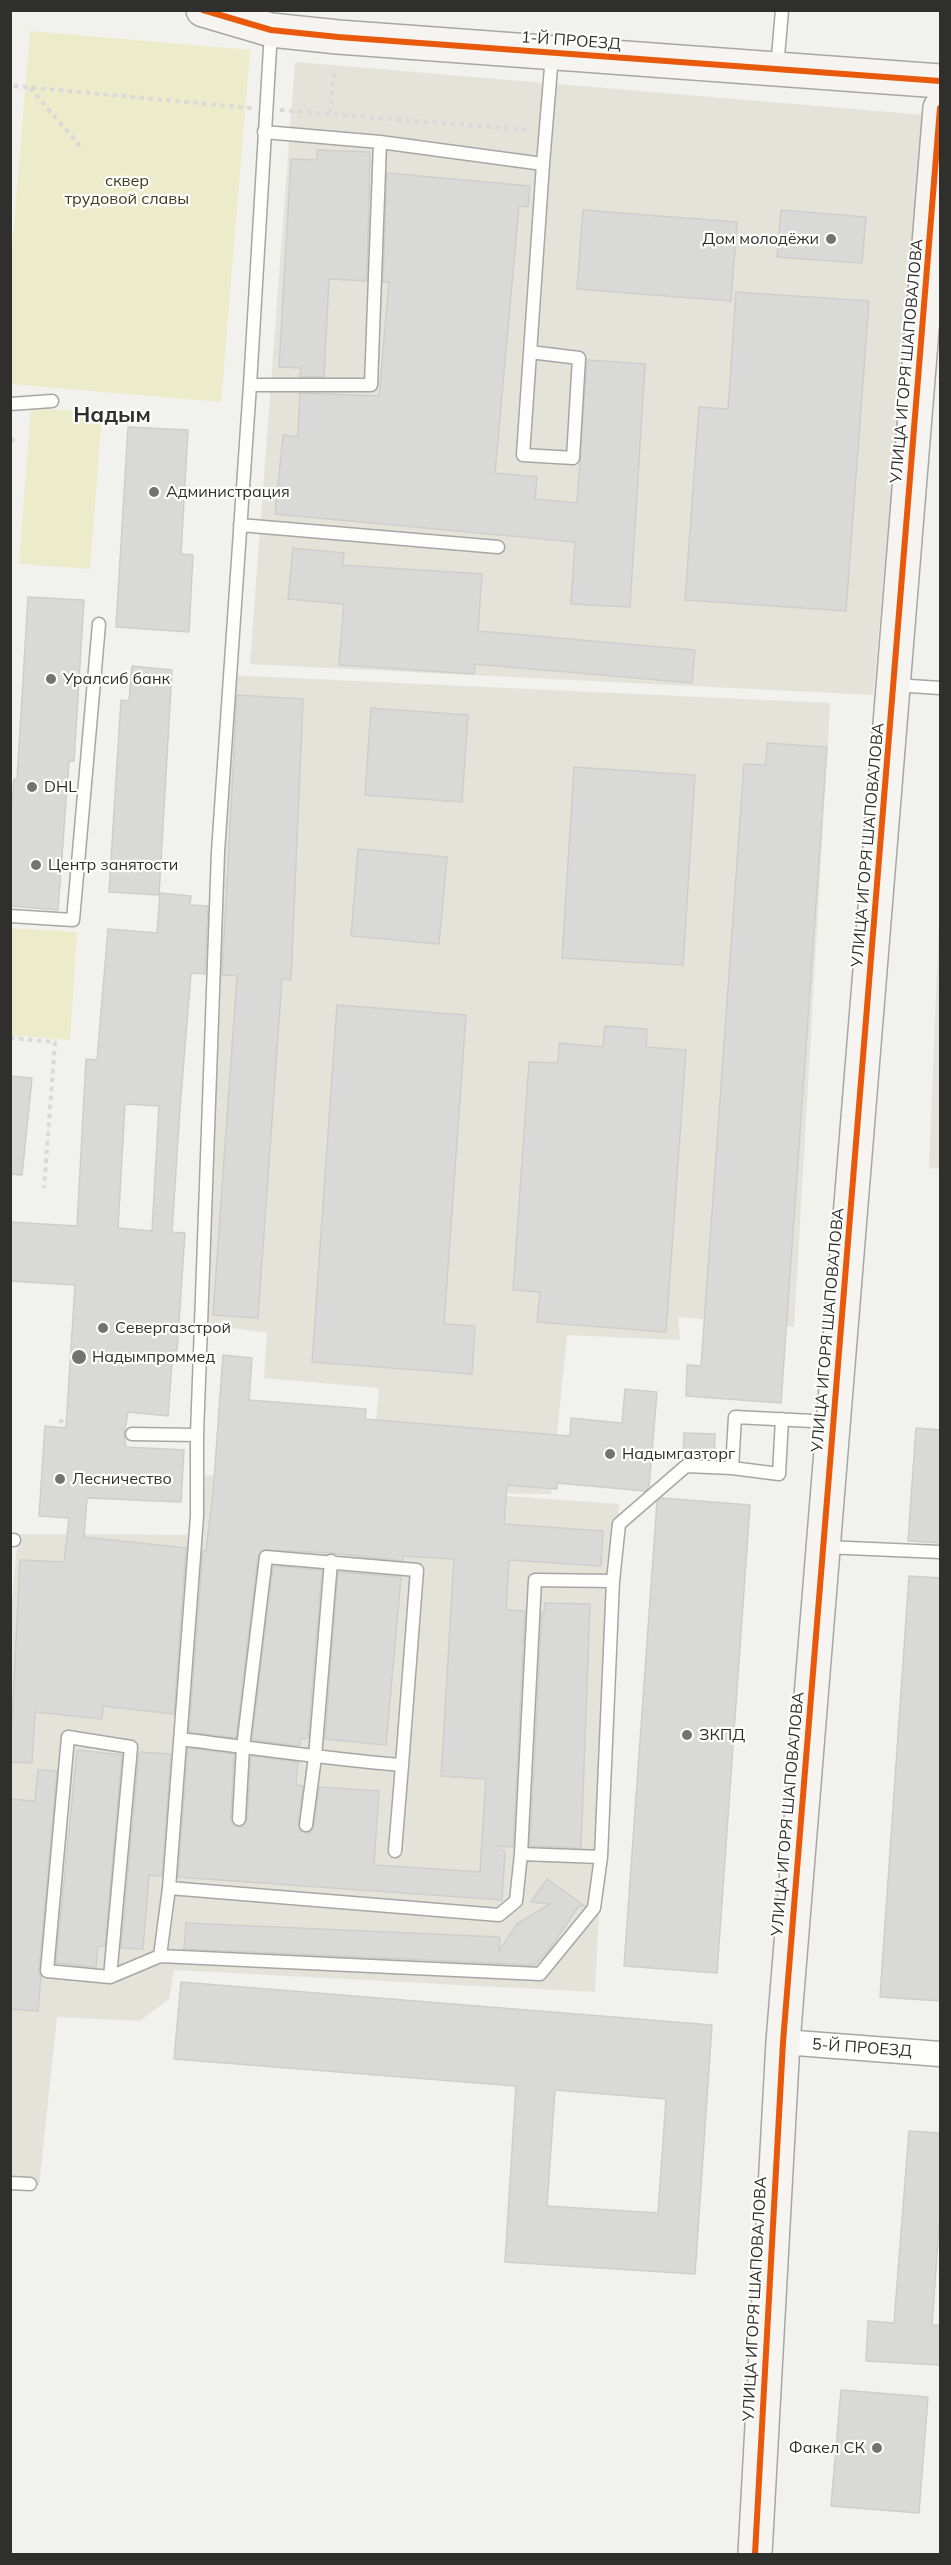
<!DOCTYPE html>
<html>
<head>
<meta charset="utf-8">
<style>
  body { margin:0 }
  #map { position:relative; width:951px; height:2565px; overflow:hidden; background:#f1f1ed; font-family:Mulish,sans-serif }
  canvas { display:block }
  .frame { position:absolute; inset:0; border:12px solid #2f2f2d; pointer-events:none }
</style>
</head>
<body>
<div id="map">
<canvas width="951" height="2565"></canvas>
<div class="frame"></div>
</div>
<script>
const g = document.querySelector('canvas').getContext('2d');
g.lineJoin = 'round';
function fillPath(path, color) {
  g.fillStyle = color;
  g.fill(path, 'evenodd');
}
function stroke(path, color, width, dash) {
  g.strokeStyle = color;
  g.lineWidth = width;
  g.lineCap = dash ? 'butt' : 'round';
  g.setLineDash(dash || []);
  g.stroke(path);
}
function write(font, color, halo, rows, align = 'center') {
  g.font = font + ' Mulish,sans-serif';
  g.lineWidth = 4.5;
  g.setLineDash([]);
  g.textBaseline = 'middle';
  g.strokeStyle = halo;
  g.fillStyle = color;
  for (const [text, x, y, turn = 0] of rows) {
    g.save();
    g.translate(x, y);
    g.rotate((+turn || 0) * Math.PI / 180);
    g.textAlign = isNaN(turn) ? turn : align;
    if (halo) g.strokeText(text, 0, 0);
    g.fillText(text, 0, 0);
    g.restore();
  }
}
fillPath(new Path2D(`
  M295,62l630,53 -52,580 -623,-31z
  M227,675l603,28 -36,624 -116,-10 2,23 -113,-5 -16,159 -89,-1 157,11 -24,488 -421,-22 -5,29 -29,22 -83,-4 -18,169 -28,-3 -1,-561 8,-88 184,1 3,-60 166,12 8,-99 -115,-10 3,-45 -62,-9z
  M940,899v270l-11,-1z`), '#e3e3da');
fillPath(new Path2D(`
  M30,31l220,19 -29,352 -210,-18v-124z
  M31,408l71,5 -12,156 -71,-5z
  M10,928l67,4 -7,108 -59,-5z`), '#ecebca');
const building = new Path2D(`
  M317,150l53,2 -3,129 -38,-2 -5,98h-24l1,-9 -22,-1 12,-208 26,1z
  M387,173l143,13 -2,21 -9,-1 -24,267 42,4 -2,22 42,4 10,-143 58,4 -15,243 -59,-3 4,-62 -300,-28 8,-79 15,2 2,-44 79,3 10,-114h-6z
  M583,210l154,12 -6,79 -154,-12z
  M781,210l85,7 -4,46 -85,-6z
  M736,292l133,9 -23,310 -161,-11 14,-193 29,2z
  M128,427l60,3 -7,124 12,1 -4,77 -73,-5z
  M293,548l51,5 -1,12 139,9 -4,57 217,19 -3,33 -217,-19 -1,10 -135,-9 5,-61 -56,-5z
  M28,597l56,3 -10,161h-5l-11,149 -48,-4v-82l4,-45 3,1z
  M132,666l40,4 -13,225 -50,-3 12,-192 8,1z
  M237,695l66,4 -12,281 -9,-1 -24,339 -45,-3 24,-339 -15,-1z
  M371,708l97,7 -6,87 -97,-7z
  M767,743l60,4 -46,656 -95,-7 1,-31 14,1 43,-602 22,1z
  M574,767l121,8 -12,190 -121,-7z
  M358,849l89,8 -8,87 -88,-8z
  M160,893l31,3 -1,9 18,1 -3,68 -14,-1 -11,135 -8,124 13,1 -8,118 -4,-1 -5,66 -40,-4 -4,22 2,13 58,3 -3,52 -94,-4 -3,39 102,11 -12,166 -71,-8 -1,13 -67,-7 -3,51 -22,-1 10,-202 44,2 5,-44 -30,-2 6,-90 21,2 9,-143 -65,-4v-59l67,4 9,-167 11,1 11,-131 49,4zM125,1104l34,2 -7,125 -34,-3z
  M337,1005l129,10 -22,309 31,2 -3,48 -160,-12z
  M605,1026l42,3 -1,18 40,3 -20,282 -129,-10 3,-30 -27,-2 16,-228 29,1 1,-20 44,4z
  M10,1076l22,2 -10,97 -12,-1z
  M223,1355l29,3 -3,42 117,9 -1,10 205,17 1,-18 51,5 3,-34 32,3 -8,95 -4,4 -88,-8v6l-50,-4 -3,39 99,7 -2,35 -92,-6 -3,50 19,1 -12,236 -16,-1 8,6 -3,48 -324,-23 10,-129 46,6 -3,65 4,7 7,1 5,-7 4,-64 47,6 -2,23 7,1 -5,38 3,8 8,1 5,-6 5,-40 60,4 -5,74 106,7 6,-93 -45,-3 13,-217 -51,-3v5l-72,-8 -69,-3 -4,6 -22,182 -47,-6 14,-182 3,1 7,-58z
  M916,1428l24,2v113l-32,-2z
  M684,1433l31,1 -1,25h-31z
  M662,1498l88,7 -33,468 -93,-7 33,-464z
  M273,1566l49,4 -14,168 -8,1 -1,7 -47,-6z
  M338,1572l63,5 -15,168 -61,-6z
  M909,1576l31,2v423l-60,-4z
  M545,1603l45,1 -9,244 -51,-2 12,-234 2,1z
  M77,1750l45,5 -17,191h-7l-2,21 -40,-4z
  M139,1752l32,2 -9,122 -13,-1 -6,74 -22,-1z
  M38,1770l19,1 -18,199 2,6 -3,35 -28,-2v-210l25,2z
  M547,1879l38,27h-6l-31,45 -14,14 -350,-16 2,-26 314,14 -1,14 18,-27 33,-20 -19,-2z
  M181,1982l531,43 -17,249 -190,-12 11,-176 -342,-27zM555,2090l111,9 -8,114 -111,-7z
  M909,2131l31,2v79l-8,113h8v40l-74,-4 2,-40 26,2z
  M841,2390l87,7 -9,116 -88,-7z`);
fillPath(building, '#d9d9d7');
stroke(building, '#cececb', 1.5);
const lane = new Path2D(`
  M271,31l-21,354 -32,467 -21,583v81l-28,372 330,27 17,-14 5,-47 14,-274 78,1 6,-57 67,-58 46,2 3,-51 97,5
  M777,68l5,-58
  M380,142l163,22 9,-109
  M530,352l49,6 -6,100 -50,-3 20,-291
  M250,385h121l9,-243 -116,-10
  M10,404l42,-3
  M240,525l258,22
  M895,685l45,3
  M10,916l63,4 26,-296
  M132,1434l65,1
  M732,1468l47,6 3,-55
  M10,1540h4
  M825,1547l115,5
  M180,1739c74,9 147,20 222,26l15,-195 -151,-13 -23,190 -4,72
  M306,1825l9,-68 16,-196
  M395,1851l7,-86
  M521,1854l80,3
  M160,1956l9,-68
  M110,1977l-63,-6 21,-234 63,10 -21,230 50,-21 380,18 54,-66 7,-51 12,-276
  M10,2183l20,1`);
const street = new Path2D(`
  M783,2042l157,12`);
const secondary = new Path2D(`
  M203,10l68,20 67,7 602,44
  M755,2554l28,-512 157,-1934`);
stroke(lane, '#a6a6a4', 15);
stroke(street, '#a6a6a4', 27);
stroke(secondary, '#a6a6a4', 36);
stroke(new Path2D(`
  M14,86l238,22
  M30,88l51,59
  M280,110l250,20
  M330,113l4,-40
  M10,440h7
  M10,1038l45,4 -11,146
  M59,1421l18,1`), '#d9d9d9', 4, [4.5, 4.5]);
stroke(lane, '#fdfdfc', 12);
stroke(street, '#fdfdfc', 24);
stroke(secondary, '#f5f4f0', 33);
stroke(new Path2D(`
  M203,10l68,20 67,7 602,44
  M755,2554l28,-512 157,-1934`), '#e8590c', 6);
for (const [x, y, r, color] of [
  [831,239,6,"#737370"],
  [154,492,6,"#737370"],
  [51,679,6,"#737370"],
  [32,787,6,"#737370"],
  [36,865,6,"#737370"],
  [103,1328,6,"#737370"],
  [79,1357,8,"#737370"],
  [610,1454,6,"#737370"],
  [60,1479,6,"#737370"],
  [687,1735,6,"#737370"],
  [877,2448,6,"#737370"]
]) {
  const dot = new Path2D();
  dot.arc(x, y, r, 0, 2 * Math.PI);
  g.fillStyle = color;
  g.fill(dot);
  stroke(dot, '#fffffe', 2);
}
write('16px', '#2f2f2d', '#fffffe', [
  ["1-Й ПРОЕЗД",571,41,4],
  ["УЛИЦА ИГОРЯ ШАПОВАЛОВА",907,361,-85],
  ["УЛИЦА ИГОРЯ ШАПОВАЛОВА",868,845,-85],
  ["УЛИЦА ИГОРЯ ШАПОВАЛОВА",828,1330,-85],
  ["УЛИЦА ИГОРЯ ШАПОВАЛОВА",788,1814,-85],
  ["5-Й ПРОЕЗД",862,2048,4],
  ["УЛИЦА ИГОРЯ ШАПОВАЛОВА",755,2299,-87]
]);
write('16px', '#3c3a18', '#fffffe', [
  ["сквер",127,181],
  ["трудовой славы",127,199]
]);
write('16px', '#2f2f2d', '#fffffe', [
  ["Дом молодёжи",819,239,"right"],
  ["Администрация",166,492],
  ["Уралсиб банк",63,679],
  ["DHL",44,787],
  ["Центр занятости",48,865],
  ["Севергазстрой",115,1328],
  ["Надымпроммед",92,1357],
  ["Надымгазторг",622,1454],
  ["Лесничество",72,1479],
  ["ЗКПД",699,1735],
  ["Факел СК",865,2448,"right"]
], 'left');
write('bold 22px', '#2f2f2d', '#fffffe', [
  ["Надым",112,415]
]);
</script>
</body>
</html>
